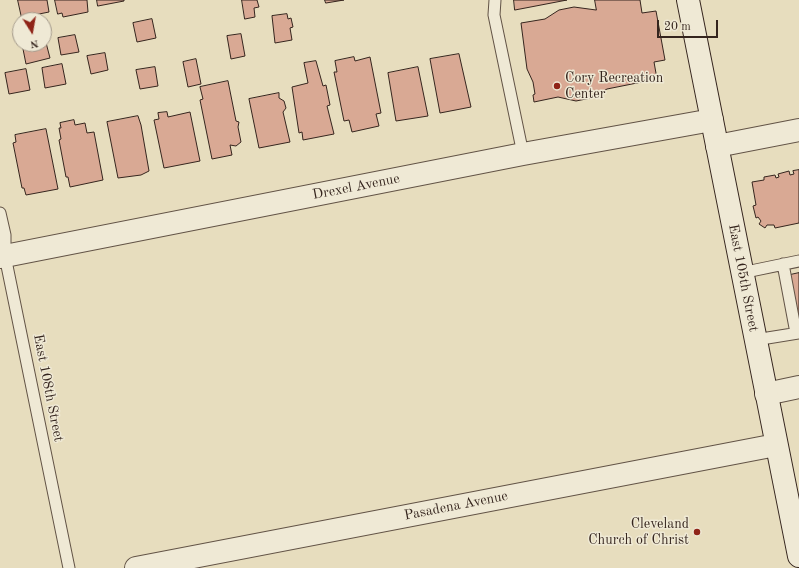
<!DOCTYPE html>
<html>
<head>
<meta charset="utf-8">
<style>
  body { margin:0 }
  #map { position:relative; width:799px; height:568px; overflow:hidden; background:#e7ddbe; font-family:"Old Standard TT",serif }
  canvas { display:block }
  .north { position:absolute; left:12px; top:12px; width:40px; height:40px; box-sizing:border-box; background:#efe9d5; border:1px solid #a59b8c; border-radius:50%; rotate:169deg; font-size:11px; font-weight:700; line-height:16px; text-align:center; color:#35251e }
  .north::after { content:''; display:block; margin:auto; width:14px; height:18px; background:#8f2418; clip-path:polygon(50% 0,100% 100%,50% 72%,0 100%) }
  .scale { position:absolute; left:657px; top:20px; width:61px; height:18px; box-sizing:border-box; border:2px solid #35251e; border-top:0; padding-left:5px; font-size:12px; line-height:14px; white-space:nowrap; color:#35251e; -webkit-text-stroke:3px #efe9d5; paint-order:stroke }
</style>
</head>
<body>
<div id="map">
<canvas width="799" height="568"></canvas>
<div class="north">N</div>
<div class="scale">20 m</div>
</div>
<script>
const g = document.querySelector('canvas').getContext('2d');
g.lineJoin = 'round';
function fillPath(path, color) {
  g.fillStyle = color;
  g.fill(path, 'evenodd');
}
function stroke(path, color, width, dash) {
  g.strokeStyle = color;
  g.lineWidth = width;
  g.lineCap = dash ? 'butt' : 'round';
  g.setLineDash(dash || []);
  g.stroke(path);
}
function write(font, color, halo, rows, align = 'center') {
  g.font = font + ' "Old Standard TT",serif';
  g.lineWidth = 3;
  g.setLineDash([]);
  g.textBaseline = 'middle';
  g.strokeStyle = halo;
  g.fillStyle = color;
  for (const [text, x, y, turn = 0] of rows) {
    g.save();
    g.translate(x, y);
    g.rotate((+turn || 0) * Math.PI / 180);
    g.textAlign = isNaN(turn) ? turn : align;
    if (halo) g.strokeText(text, 0, 0);
    g.fillText(text, 0, 0);
    g.restore();
  }
}
const building = new Path2D(`
  M18,0h29l2,12 -15,3 1,5h-8l-1,-3 -4,1z
  M55,0h32l1,12 -25,5 -1,-4 -4,1z
  M97,0h27v1l-26,5z
  M242,0h15l2,7 -5,1 1,9 -10,2z
  M325,0h19l-18,3z
  M514,0h53l-52,10z
  M595,0h45l2,13 14,-2 9,49 -11,2 3,17 -50,10 -16,9 -15,3 -18,-4 -24,5 -1,-7 2,-1 -2,-12 -6,-13 -6,-46 24,-4 14,-9 15,-3 22,3z
  M287,14l1,5 3,-1 2,9 -3,1 2,12 -17,3 -3,-27z
  M152,19l4,19 -19,4 -4,-19z
  M241,34l4,22 -14,3 -4,-23z
  M44,35l6,23 -24,6 -4,-20h22z
  M75,35l4,17 -18,3 -3,-17z
  M105,53l3,17 -17,4 -4,-18z
  M459,54l12,53 -31,6 -10,-54z
  M354,57l1,4 15,-4 11,56 -5,1 3,12 -27,6 -3,-12 -5,1 -10,-49h3l-2,-11z
  M196,59l5,25 -13,3 -5,-25z
  M316,61l7,25 3,-1 4,20 -3,1 7,28 -31,6 -1,-8 -3,1 -7,-46 16,-4 -4,-20z
  M62,64l4,20 -21,4 -3,-20z
  M155,67l3,19 -18,3 -4,-19z
  M418,67l10,49 -32,5 -8,-48z
  M26,69l4,21 -21,4 -4,-21z
  M228,81l8,40 3,1 -1,5 3,15 -5,4 -6,-1 2,10 -20,4 -12,-59 3,-1 -3,-12z
  M279,93v5l5,3 2,7 -3,4 7,30 -31,6 -10,-49z
  M167,112l1,5 22,-5 10,49 -36,7 -10,-48 5,-1 -1,-6z
  M138,116l3,9 8,46 -8,4 -23,3 -11,-56z
  M74,120l1,5 10,-2 2,10 7,-1 9,48 -33,7 -2,-10h-2l-7,-37 2,-1 -2,-11h2l-1,-5z
  M46,129l12,60 -32,6 -2,-7h-2l-9,-45 3,-1 -1,-7z
  M799,170v53l-24,5 -1,-3h-7l-2,3 -6,-4 2,-3 -3,-4 -2,1 -3,-12 3,-1 -4,-23 12,-2v-3l11,-2 1,3 3,-1 -1,-3 11,-3 1,4 4,-1 -1,-3z
  M799,273v42h-2l-7,-40z`);
fillPath(building, '#d9a994');
stroke(building, '#35251e', 1);
const lane = new Path2D(`
  M495,0l-1,15 29,139
  M0,213l5,22v21l64,312
  M783,264l13,69
  M741,273l58,-12
  M755,340l44,-7`);
const street = new Path2D(`
  M717,146l82,-16
  M0,257l523,-103 189,-34
  M766,394l33,-7
  M136,568l640,-123`);
const secondary = new Path2D(`
  M688,0l111,556`);
stroke(lane, '#625346', 13);
stroke(street, '#625346', 24);
stroke(secondary, '#35251e', 24);
stroke(lane, '#efe9d5', 11);
stroke(street, '#efe9d5', 22);
stroke(secondary, '#efe9d5', 22);
for (const [x, y, r, color] of [
  [557,86,4,"#8f2418"],
  [697,532,4,"#8f2418"]
]) {
  const dot = new Path2D();
  dot.arc(x, y, r, 0, 2 * Math.PI);
  g.fillStyle = color;
  g.fill(dot);
  stroke(dot, '#efe9d5', 1.5);
}
write('14px', '#35251e', '#efe9d5', [
  ["Cory Recreation",565,78],
  ["Center",565,94],
  ["Cleveland",689,524,"right"],
  ["Church of Christ",689,540,"right"]
], 'left');
write('14px', '#35251e', '#efe9d5', [
  ["Drexel Avenue",356,187,-11],
  ["East 105th Street",743,278,79],
  ["East 108th Street",48,388,79],
  ["Pasadena Avenue",456,506,-11]
]);
</script>
</body>
</html>
